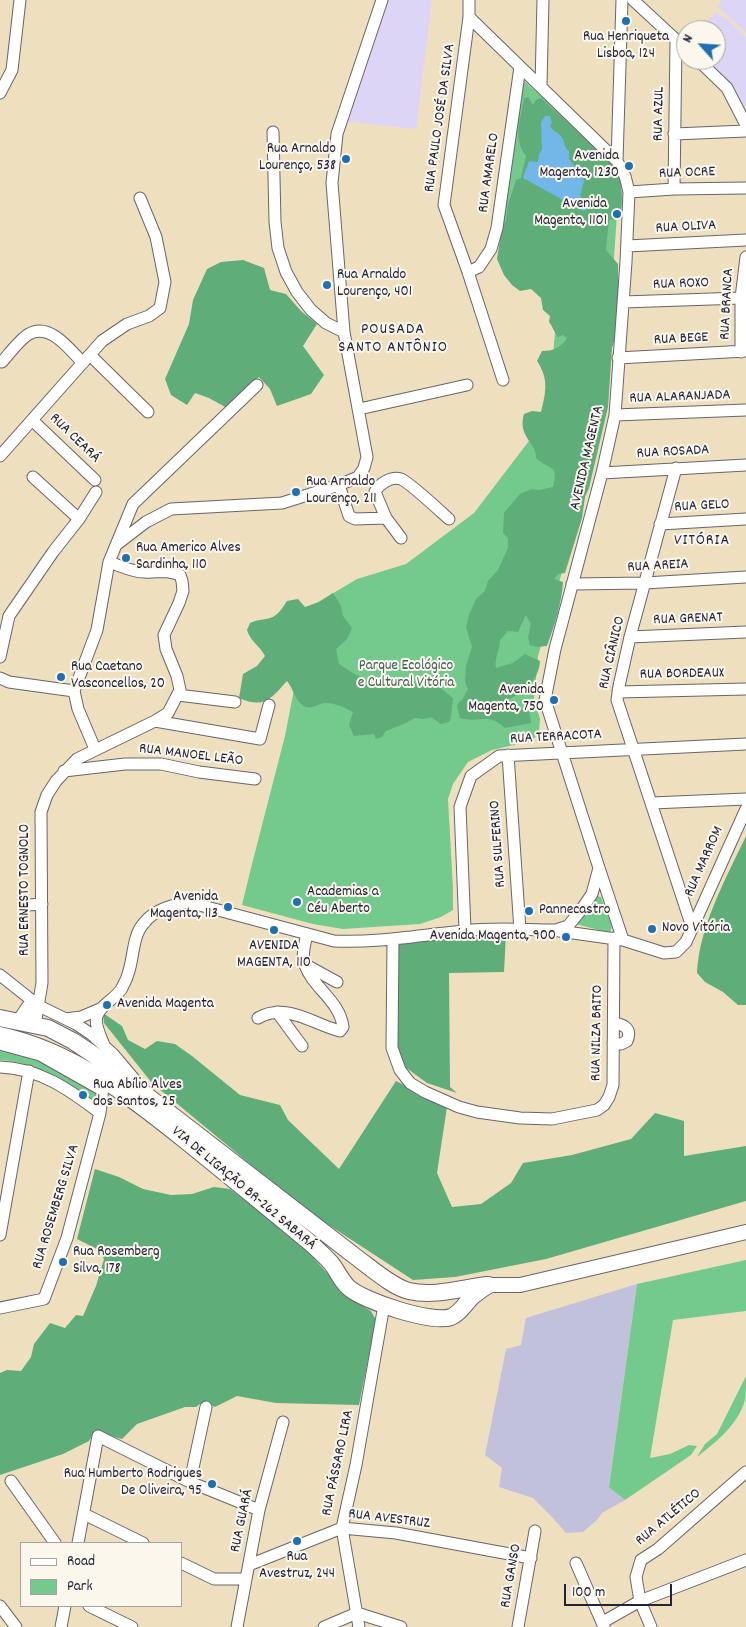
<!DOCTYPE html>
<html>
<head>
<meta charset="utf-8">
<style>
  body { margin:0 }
  #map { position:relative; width:746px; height:1627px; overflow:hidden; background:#eee0bf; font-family:Dekko,sans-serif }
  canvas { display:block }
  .legend { position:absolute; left:20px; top:1542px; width:162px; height:65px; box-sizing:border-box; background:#fbf7ec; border:1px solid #a4a2a5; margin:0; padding:6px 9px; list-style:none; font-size:15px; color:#22223b }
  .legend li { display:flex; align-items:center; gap:10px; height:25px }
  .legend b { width:25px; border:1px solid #a4a2a5 }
  .north { position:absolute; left:676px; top:20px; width:50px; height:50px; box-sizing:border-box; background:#fbf7ec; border:1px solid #a4a2a5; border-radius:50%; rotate:296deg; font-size:14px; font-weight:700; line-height:20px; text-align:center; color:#22223b }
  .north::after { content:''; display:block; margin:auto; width:18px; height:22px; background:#1f6fb2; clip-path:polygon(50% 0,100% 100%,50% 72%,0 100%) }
  .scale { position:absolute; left:564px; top:1584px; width:108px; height:22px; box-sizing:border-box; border:2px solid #22223b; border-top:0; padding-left:6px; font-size:15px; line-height:18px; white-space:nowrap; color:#22223b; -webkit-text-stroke:4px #fbf7ec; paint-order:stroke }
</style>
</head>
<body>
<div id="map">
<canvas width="746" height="1627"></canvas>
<ul class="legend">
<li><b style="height:6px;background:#fff"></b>Road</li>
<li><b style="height:14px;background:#74c98d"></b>Park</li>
</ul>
<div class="north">N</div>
<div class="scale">100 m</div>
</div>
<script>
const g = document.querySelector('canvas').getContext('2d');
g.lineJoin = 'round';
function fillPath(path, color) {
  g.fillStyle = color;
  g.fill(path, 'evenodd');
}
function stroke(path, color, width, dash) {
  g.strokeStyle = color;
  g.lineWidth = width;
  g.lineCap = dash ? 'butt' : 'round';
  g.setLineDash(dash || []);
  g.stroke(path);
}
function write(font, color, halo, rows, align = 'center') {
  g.font = font + ' Dekko,sans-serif';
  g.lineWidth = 4;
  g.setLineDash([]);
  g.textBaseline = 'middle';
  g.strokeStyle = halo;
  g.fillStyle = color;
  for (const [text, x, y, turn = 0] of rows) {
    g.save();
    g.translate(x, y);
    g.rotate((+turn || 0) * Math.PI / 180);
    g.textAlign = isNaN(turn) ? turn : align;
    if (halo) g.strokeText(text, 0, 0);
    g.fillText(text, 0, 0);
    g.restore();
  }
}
fillPath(new Path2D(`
  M387,0h45l-16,129 -73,-8z
  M722,0h24v33l-29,-27z
  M716,12l12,8 18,17v76l-10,-20 -27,-33h7v-30h-18z`), '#ddd5f6');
fillPath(new Path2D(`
  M637,1284l-28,202 16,14 -23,13 -5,7 -14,12 -17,1 -15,-17 -18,-18 -34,-11 3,-19 -17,-13 21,-106 15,-4 5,-27z`), '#c2c1dc');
fillPath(new Path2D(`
  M522,79l61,55 34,80 -9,130 -38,200 -32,112 -4,43 6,20 -1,13 -7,9 -40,9 -24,12 -15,22 -5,15 5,90v21l-12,7 -21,7 -77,5 -30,-5 -71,-19 10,-41 33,-128 25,-129 47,-28 49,-15 68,-51 74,-97 14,-168 -59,-20z
  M597,896l4,1 11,29 -2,7 -34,-9z
  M0,1049l39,9 59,34 -6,8c-27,-20 -57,-38 -92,-40z
  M746,1260v51l-73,9 -23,138 20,-4 19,-9 8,1 -6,9 -66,45 -16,-13 28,-203z
  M746,1376c0,8 0,17 -1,24 -7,25 -29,42 -48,57l8,-13 12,-10z`), '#74c98d');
fillPath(new Path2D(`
  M528,97l5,8 3,-5 5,-2 42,39h6c27,26 38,43 31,81l-11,2 -3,30 12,14v14l7,16 -4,27 -9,27 -4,59 -19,81 -4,9 -3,21 -17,55 -7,1 -4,5 9,3c-1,20 -9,45 -16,64l-10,1 -7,-2 -2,-8 3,-13 -5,-9 -8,17 -10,-1 -8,9c0,11 -6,18 -4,28l17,-5 12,-9 15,7c-1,20 -17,31 -34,40l3,8 20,1 2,13 -26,5c-19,-17 -23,-4 -45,-10l-3,-12 2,-4 3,-2 6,-11 -3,-7 1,-16 6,-19 -6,-20 3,-12 7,-16 9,-8 3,-10 10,-11 10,-22v-10l-5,-5 1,-20 16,-19 12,-5 7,1 14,-3c6,-23 -3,-16 -17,-29 1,-15 -19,-21 -12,-44l8,-3 9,1c5,-20 8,-33 -4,-51l5,-10c11,0 19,-3 25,-13l-4,-3 -5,2c-4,-5 -5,-10 -9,-15l1,-6 -7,-6 -2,-12 -10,-9 -11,2 -8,-6 -8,-10 -7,-16 4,-26 5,-13 2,-15 8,-25 5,-2 5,-22c-14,-19 -5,-37 -2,-58z
  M243,260l21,8 6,22 16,4 15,17 16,13 -14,22 21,29 -13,19 -34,12 -7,-17 -11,-12 -32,31 -18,-10 -14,-5 -8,12 -16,-10 -6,-16 24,-55 4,-24 14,-31 14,-7z
  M333,593l8,13 2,10 9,12 -5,11 -11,10 3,15 17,11 9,4 27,4 11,-2 35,5 15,12 -2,18 -2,6 -8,2 -10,-7 -7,2 -9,-1 -9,5 -20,8 -4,6 -6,2 -2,-5 -20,2 -5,-11 4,-13c-7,-4 -19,-10 -28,-9 -10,1 -15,10 -26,-1 -5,-6 -7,-15 -12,-21 -16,18 -23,28 -48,17l4,-24 14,-8 8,-10c-5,-10 -15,-15 -18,-26l3,-7c9,-4 14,-3 20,-5 8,-2 13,-11 17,-17l11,-2 7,8 14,-5z
  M746,836v169h-8l-15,-13 -18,-10 -8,-9c2,-46 29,-95 49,-137z
  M465,934h41l-2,38 -55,1 1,114 7,6 -30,-10 -22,-16 -8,-21 2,-107z
  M103,1013l19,13 6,14 17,9 12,-8 18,3 17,12 48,39 40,10 8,15 51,49 57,-88 51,26 -10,66 15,34 29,-3 30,-21 12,-20 49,-8 59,-16 24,-26 29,8v35l62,-10v55l-200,58 -91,18 -42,3 -95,-62 -68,-54 -98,-81 -48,-60z
  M95,1169l24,8 24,12 28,6 21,-1 22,-7 16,2 38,28 43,38 39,44 21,12 5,9 -17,85 -83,-2 -39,-7 -22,11 -11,-6 -8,6h-11l-48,17 -15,15 -19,-5 -8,-4 -6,11 -26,13 -63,21v-102l7,-3 14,1 10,-14 3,-13 16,-21 15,5 11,-13 7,1 13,-30 8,-27 -5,-9 -22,-11z`), '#5fad78');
fillPath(new Path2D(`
  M545,116h5l2,7 -2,3c3,6 10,7 13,13 2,5 1,8 6,12v8l11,14 4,8 -4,15c4,4 9,6 8,13l-5,2 -60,-33 6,-17 9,1 1,-8 3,-4 -1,-28z`), '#73b7e9');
const minor = new Path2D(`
  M469,0v17l-25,188 24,67 35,108
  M633,0l53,49
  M469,17l148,144 8,15 4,16 -3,70 -11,153 -13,58 -47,176 -10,51 54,168 24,72
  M698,60l29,28 19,37
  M541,86l2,-86
  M0,93l12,-23 8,-70
  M273,132l2,90 3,26 8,24 11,20 14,18 15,13 18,9
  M674,134l72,-3
  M617,161l5,-161
  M674,189l2,-148
  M629,192l45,-3 72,-1
  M627,246l119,-6
  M468,272l11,-5 12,-18 6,-21 23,-161
  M623,302l118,-4
  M741,352v-54l5,-41
  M90,355l58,57
  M618,358l128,-7
  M2,362c7,-8 18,-23 27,-28 21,-12 41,16 54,29
  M359,409l108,-24
  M615,415l131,-5
  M32,420l63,60
  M0,456l102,-115 25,-17 22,-8 11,-8 5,-26 -9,-45 -16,-39
  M676,468l-46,169 -11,49 -2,14 75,227
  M602,473l144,-8
  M33,477l46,42
  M339,485l10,31 6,3 31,-1
  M660,524l86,-5
  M401,538l-15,-20 -11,-26c4,-8 16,-16 26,-13 8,3 39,32 48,40
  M116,545l17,-41 124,-119
  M572,584l73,-1 101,-6
  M630,637l116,-5
  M0,657l9,-41 44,-64 26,-33 17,-27
  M0,678l9,4 65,9
  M618,692l128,-3
  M178,695l57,7
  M155,721l105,18 9,-34
  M95,749l-17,-40 -4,-18 23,-61 12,-68 7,-17 30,-23 25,-13 111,-6 57,-18 19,-8 6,-9 3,-11 -23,-125 -12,-149 5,-49 45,-134
  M508,755l12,175
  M64,771l61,-7h36l38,8 56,7
  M652,803l94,-4
  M28,905l14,-1
  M465,930l-5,-123 11,-31 28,-20 247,-12
  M559,931l64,9 41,13 12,-1 10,-10 60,-133
  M393,939l-1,109 8,22 10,13 15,9 34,15 18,5 43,6 32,1 45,-9 7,-5 5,-8 4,-12 1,-147
  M306,965l31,17
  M0,975l39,31 37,18 15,10 22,20 22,26
  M277,1012l25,34
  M258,1018c28,-16 55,6 82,13l3,-4c-3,-26 -30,-39 -38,-62 -4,-9 0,-22 2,-31
  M66,1019l15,-2 19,-8
  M35,1025l7,-42 -1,-171 6,-17 9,-14 21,-22 78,-38 13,-8 12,-23 -3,-14 -11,-27 -2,-14 15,-32 4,-12 -1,-10 -2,-6c-15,-6 -22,-2 -36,-3 -12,0 -23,-6 -35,-10
  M0,1044l40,11 62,35
  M613,1044h8l6,-3c5,-12 -2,-16 -13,-18
  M104,1045c-3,-8 -10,-20 -7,-29 4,-12 19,-17 25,-28 2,-5 5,-9 6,-14 6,-16 4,-38 16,-51 11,-14 27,-17 44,-21l146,39c44,2 86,-6 130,-10 30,-4 62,-1 92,-1l12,-4 13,-16 11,-16 7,-26
  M0,1067c39,1 70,23 100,46
  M0,1235l29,-164
  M0,1308l44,-9 23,-61 33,-125 4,-34
  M11,1481l44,62
  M190,1482l16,-75
  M84,1514l59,29
  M78,1543l20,-107 92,46 69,28
  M181,1563l33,16h32
  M576,1563l28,64
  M249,1565l93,-37 54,5 135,25
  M0,1606l16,21
  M89,1606l43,21
  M603,1622l37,-21 106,-41
  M61,1627l4,-21
  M237,1627l22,-117 24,-88
  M324,1627l33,-14 44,14
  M359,1627l-17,-99 14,-63 28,-160
  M518,1627l17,-96
  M651,1627l-11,-26 -4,-24 5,-17 17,-11 88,-77`);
const major = new Path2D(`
  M489,1285h31l226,-53`);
const highway = new Path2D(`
  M0,1018l48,10 25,13 24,16 259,200c14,10 36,30 53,34 25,6 53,-3 78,-6
  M20,1022l10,-15
  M0,1035c73,16 130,61 187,107 41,33 81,66 121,99 8,7 16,14 23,22 6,7 10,18 18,25 15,13 83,36 102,29 10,-4 14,-14 22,-21 5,-4 10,-8 16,-11`);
stroke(minor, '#696469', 13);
stroke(major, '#696469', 16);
stroke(highway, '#696469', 18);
stroke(minor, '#fff', 11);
stroke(major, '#fff', 14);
stroke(highway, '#fff', 16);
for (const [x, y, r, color] of [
  [626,21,5,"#1f6fb2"],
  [346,159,5,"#1f6fb2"],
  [629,166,5,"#1f6fb2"],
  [617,214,5,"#1f6fb2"],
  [327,285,5,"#1f6fb2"],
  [296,492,5,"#1f6fb2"],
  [126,558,5,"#1f6fb2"],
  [61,677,5,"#1f6fb2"],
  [554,700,5,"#1f6fb2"],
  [297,902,5,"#1f6fb2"],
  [228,907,5,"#1f6fb2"],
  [529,911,5,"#1f6fb2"],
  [652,929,5,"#1f6fb2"],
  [274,930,5,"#1f6fb2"],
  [566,937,5,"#1f6fb2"],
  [107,1005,5,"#1f6fb2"],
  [83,1095,5,"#1f6fb2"],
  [63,1262,5,"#1f6fb2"],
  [212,1484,5,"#1f6fb2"],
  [297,1541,5,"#1f6fb2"]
]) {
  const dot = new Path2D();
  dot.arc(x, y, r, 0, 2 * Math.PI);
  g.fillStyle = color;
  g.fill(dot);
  stroke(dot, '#fbf7ec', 2);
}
write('15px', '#22223b', '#fbf7ec', [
  ["Rua Henriqueta",626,38,"center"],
  ["Lisboa, 124",626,55,"center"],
  ["Rua Arnaldo",336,150,"right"],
  ["Lourenço, 538",336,167,"right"],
  ["Avenida",619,157,"right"],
  ["Magenta, 1230",619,174,"right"],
  ["Avenida",607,205,"right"],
  ["Magenta, 1101",607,222,"right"],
  ["Rua Arnaldo",337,276],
  ["Lourenço, 401",337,293],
  ["Rua Arnaldo",306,483],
  ["Lourenço, 211",306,500],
  ["Rua Americo Alves",136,549],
  ["Sardinha, 110",136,566],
  ["Rua Caetano",71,668],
  ["Vasconcellos, 20",71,685],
  ["Avenida",544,691,"right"],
  ["Magenta, 750",544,708,"right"],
  ["Academias a",307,893],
  ["Céu Aberto",307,910],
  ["Avenida",218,898,"right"],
  ["Magenta, 113",218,915,"right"],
  ["Pannecastro",539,911],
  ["Novo Vitória",662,929],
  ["Avenida Magenta, 900",556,937,"right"],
  ["AVENIDA",274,947,"center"],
  ["MAGENTA, 110",274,964,"center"],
  ["Avenida Magenta",117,1005],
  ["Rua Abílio Alves",93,1086],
  ["dos Santos, 25",93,1103],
  ["Rua Rosemberg",73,1253],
  ["Silva, 178",73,1270],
  ["Rua Humberto Rodrigues",202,1475,"right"],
  ["De Oliveira, 95",202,1492,"right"],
  ["Rua",297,1558,"center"],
  ["Avestruz, 244",297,1575,"center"]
], 'left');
write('15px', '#22223b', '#fbf7ec', [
  ["RUA AZUL",660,114,-89],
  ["RUA PAULO JOSÉ DA SILVA",441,118,-82],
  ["RUA AMARELO",490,173,-82],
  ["RUA OCRE",687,174,-2],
  ["RUA OLIVA",686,228,-3],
  ["RUA ROXO",681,285,-2],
  ["RUA BRANCA",728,304,-87],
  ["RUA BEGE",681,340,-3],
  ["RUA ALARANJADA",680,398,-2],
  ["RUA CEARÁ",74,439,44],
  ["RUA ROSADA",673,453,-3],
  ["AVENIDA MAGENTA",588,458,-77],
  ["RUA GELO",702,507,-3],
  ["RUA AREIA",658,567,-3],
  ["RUA GRENAT",688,620,-2],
  ["RUA CIÂNICO",613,653,-77],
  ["RUA BORDEAUX",682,675,-1],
  ["RUA TERRACOTA",556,738,-3],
  ["RUA MANOEL LEÃO",191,756,7],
  ["RUA SULFERINO",499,844,-94],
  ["RUA MARROM",705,862,-66],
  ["RUA ERNESTO TOGNOLO",26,890,-90],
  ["RUA NILZA BRITO",598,1033,-89],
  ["VIA DE LIGAÇÃO BR-262 SABARÁ",243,1189,40],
  ["RUA ROSEMBERG SILVA",57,1207,-73],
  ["RUA PÁSSARO LIRA",339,1463,-78],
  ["RUA ATLÉTICO",669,1518,-40],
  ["RUA AVESTRUZ",389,1520,7],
  ["RUA GUARÁ",243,1521,-78],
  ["RUA GANSO",512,1576,-80]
]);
write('15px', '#3f5c58', '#fbf7ec', [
  ["Parque Ecológico",406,667],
  ["e Cultural Vitória",406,684]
]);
g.letterSpacing = '1px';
write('16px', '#22223b', '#fbf7ec', [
  ["POUSADA",393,331],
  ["SANTO ANTÔNIO",393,349],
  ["VITÓRIA",702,542]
]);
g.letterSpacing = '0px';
</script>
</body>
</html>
